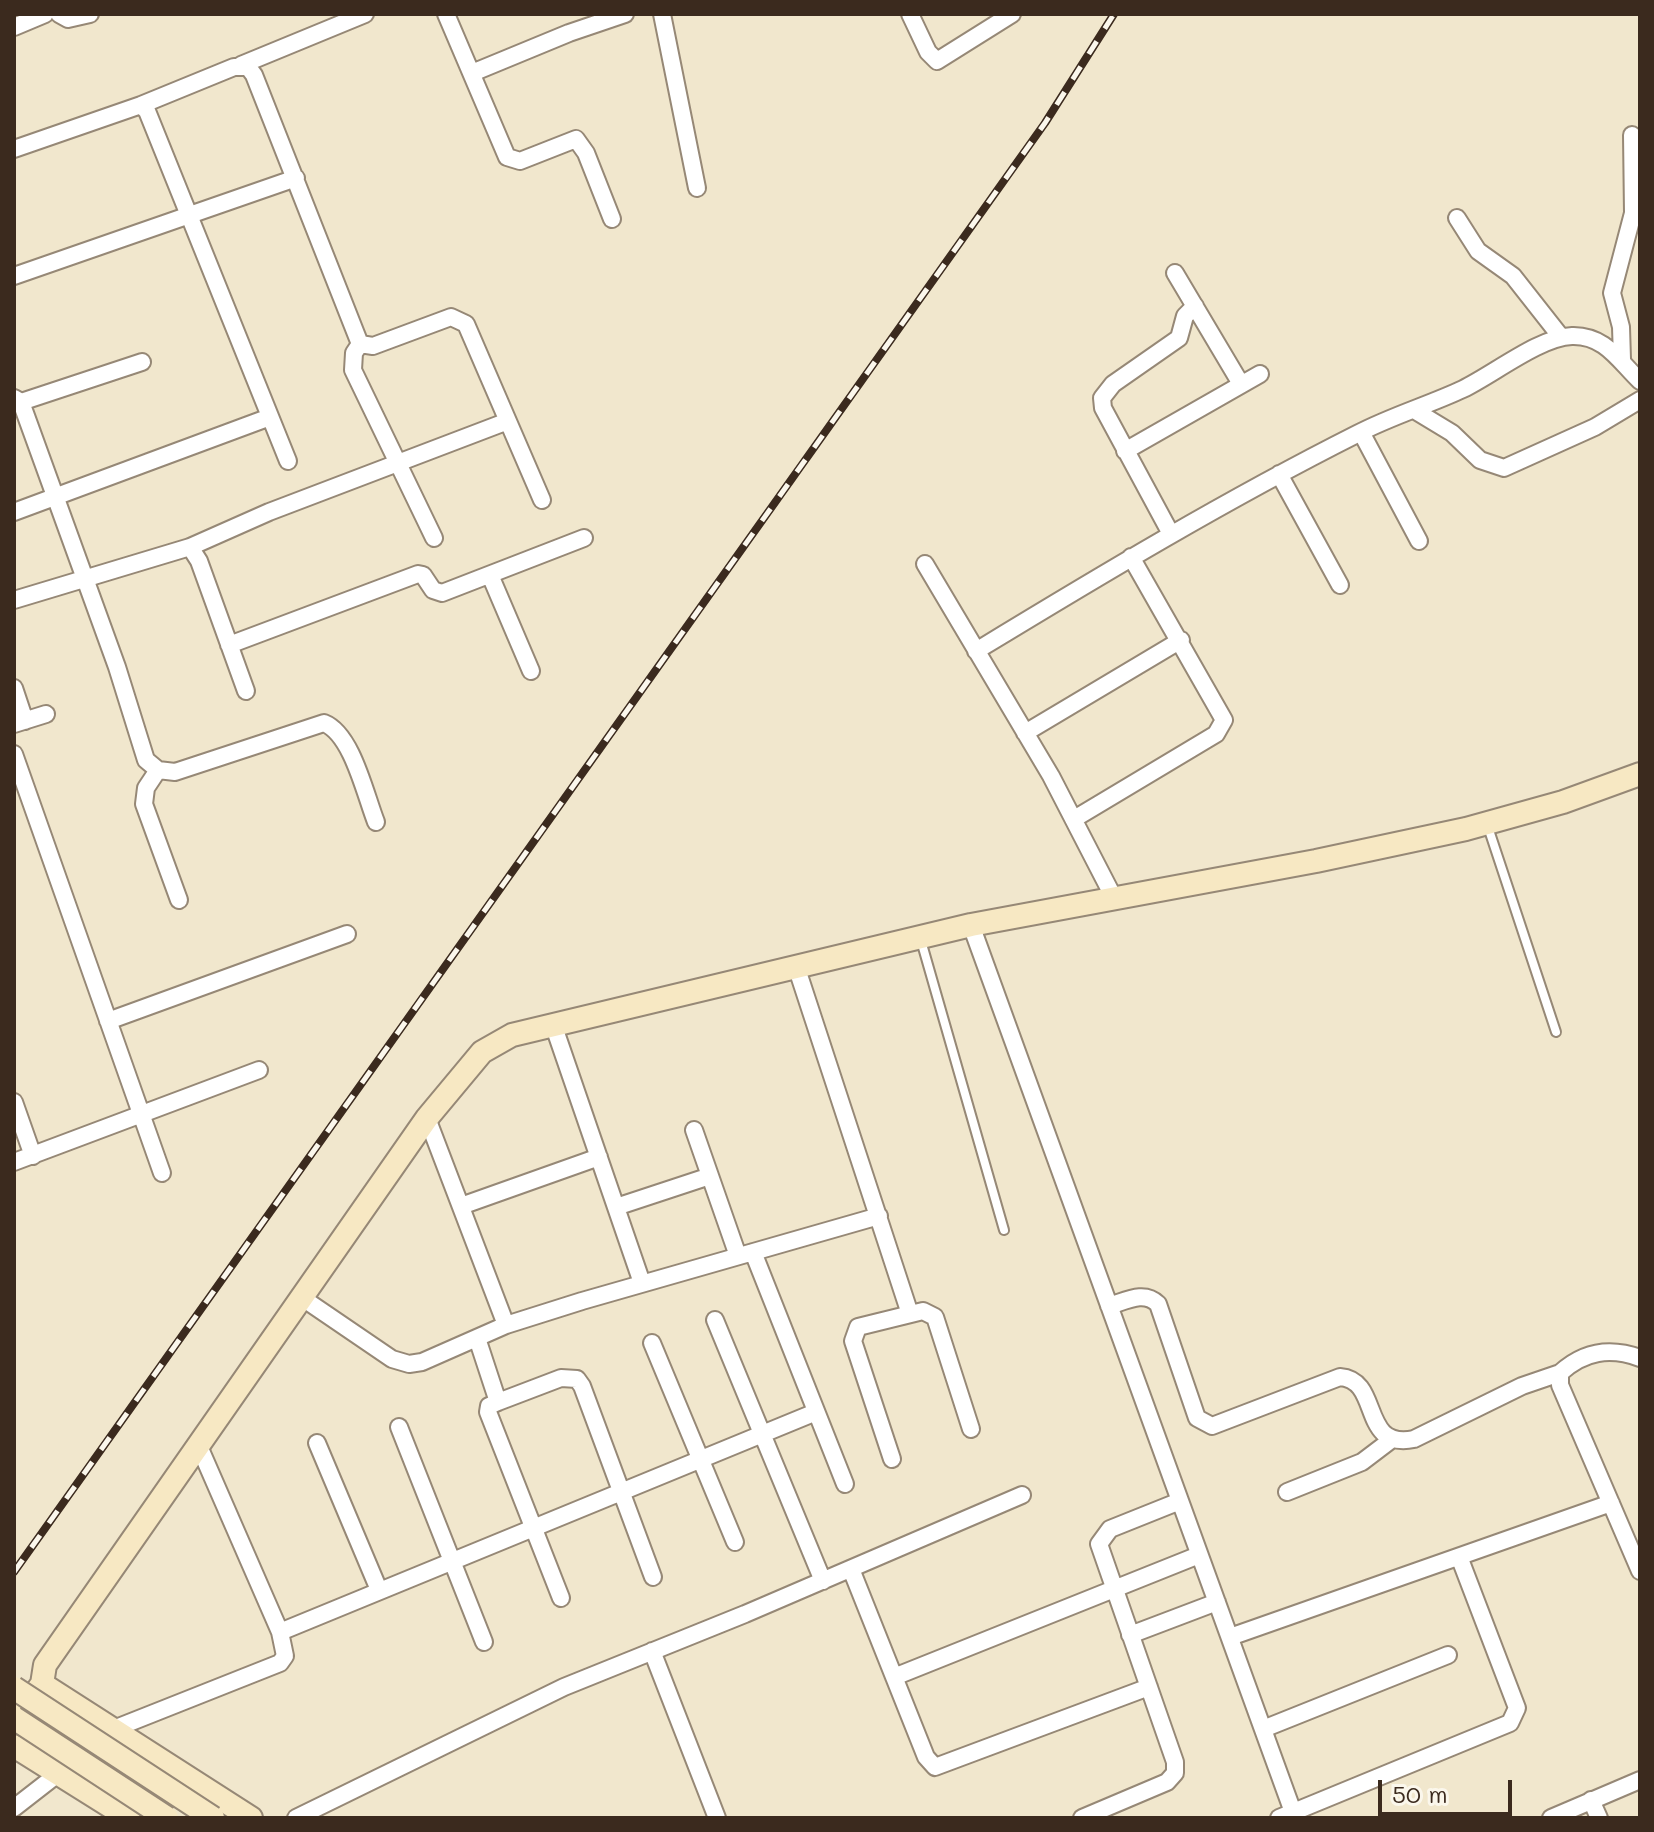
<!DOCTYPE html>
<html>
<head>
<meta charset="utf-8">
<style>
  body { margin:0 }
  #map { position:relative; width:1654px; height:1832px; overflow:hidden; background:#f1e7cd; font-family:Mali,sans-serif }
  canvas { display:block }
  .frame { position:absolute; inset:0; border:16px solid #3b2a1e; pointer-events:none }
  .scale { position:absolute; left:1378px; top:1780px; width:134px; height:36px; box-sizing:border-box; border:4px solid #3b2a1e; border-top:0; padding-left:10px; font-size:24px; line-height:28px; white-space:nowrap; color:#3b2a1e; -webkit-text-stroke:6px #fbf7ec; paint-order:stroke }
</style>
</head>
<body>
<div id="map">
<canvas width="1654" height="1832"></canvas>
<div class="frame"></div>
<div class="scale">50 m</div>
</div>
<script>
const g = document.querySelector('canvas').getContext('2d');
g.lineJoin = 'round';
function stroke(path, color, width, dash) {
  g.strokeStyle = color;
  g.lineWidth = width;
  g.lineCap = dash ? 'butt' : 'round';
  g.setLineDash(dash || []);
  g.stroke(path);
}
const lane = new Path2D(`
  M1487,824l69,208
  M920,937l84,293`);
const street = new Path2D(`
  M59,14l9,5 22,-5
  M446,14l61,143 13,4 56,-22 10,14 26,66
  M662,14l35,174
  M910,14l18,38 9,9 75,-47
  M14,27l31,-13
  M241,65l124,-51
  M472,73l97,-40 56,-19
  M141,105l93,-38h14l6,8 106,269 13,2 78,-29 15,7 76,176
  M14,149l127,-44 6,6 141,350
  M1457,218l21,33 35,25 48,61
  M1175,273l66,111
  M14,276l282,-98
  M360,344l-6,9 -1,17 81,168
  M1622,359l-1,-32 -9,-34 21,-80 -1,-78
  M14,398l7,4 96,265 29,93 12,10 17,2 149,-49c28,11 41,71 52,99
  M21,402l121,-40
  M1414,410l38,23 28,27 24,8 91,-41 45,-27
  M1361,432l58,109
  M1125,451l135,-77
  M1279,474l61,111
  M14,512l256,-95
  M1171,534l-68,-126 -1,-10 11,-14 66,-46 6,-22 10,-10
  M190,547l79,-35 239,-91
  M925,564l126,212 64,124
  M490,575l41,96
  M14,600l176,-53 9,14 47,130
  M229,645l189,-71 5,1 10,15 9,3 142,-55
  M976,651c125,-76 250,-151 381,-217 34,-18 72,-29 106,-45 31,-15 77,-52 109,-53 33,-1 47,25 68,45
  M14,688l11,33
  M14,724l32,-10
  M1025,733l156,-93
  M14,754l148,419
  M158,770l-12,18 -2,16 35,96
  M1074,819l142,-85 8,-14 -93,-163
  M971,925l322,887
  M797,969l113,345
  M108,1021l239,-87
  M553,1024l89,259
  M14,1102l19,54
  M427,1118l79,207
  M694,1130l44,126
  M14,1162l245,-92
  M461,1206l138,-49
  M616,1207l94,-31
  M753,1252l92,232
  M301,1297l91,62 17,5 13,-2 84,-37 76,-24 297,-85
  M1109,1306c17,-5 35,-16 49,-2l39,114 15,8 128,-49c42,3 19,73 74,62l108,-53 38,-13
  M715,1320l108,261
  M477,1338l21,64 63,-24 16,1 5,7 71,191
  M652,1343l83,199
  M1640,1358c-30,-11 -56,-7 -80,15v12l80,186
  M498,1402l-9,4 -1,6 73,186
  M399,1427l85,215
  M317,1443l62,147
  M892,1459l-39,-118 5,-14 65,-16 12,6 36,112
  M1287,1492l75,-30 29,-22
  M851,1569l75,188 9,10 214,-80
  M280,1632l536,-220
  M1130,1635l87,-33
  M1230,1637l381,-134
  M652,1651l65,167
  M894,1677l305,-122
  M1263,1729l185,-74
  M79,1774l32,-44 169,-67 5,-7 -5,-24 -82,-188
  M1591,1800l8,18
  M14,1808l45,-35
  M296,1818l268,-131 181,-73 277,-119
  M1082,1818l85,-36 8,-9v-11l-76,-218 11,-15 70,-28
  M1279,1818l231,-95 7,-15 -57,-149
  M1551,1818l89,-38`);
const secondary = new Path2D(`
  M42,1684l209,134
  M20,1713l22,-29 3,-19 382,-547 55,-66 30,-17 459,-110 345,-64 150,-32 97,-27 77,-28
  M14,1746l115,72`);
stroke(lane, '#968876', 12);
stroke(street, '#968876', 20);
stroke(secondary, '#968876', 26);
stroke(lane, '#fff', 8);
stroke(street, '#fff', 16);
stroke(secondary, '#f7e8c3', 22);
const rail = new Path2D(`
  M14,1572l1031,-1449 69,-109`);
stroke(rail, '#3b2a1e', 8);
stroke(rail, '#fbf7ec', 5, [15]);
const secondaryBridge = new Path2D(`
  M14,1688l199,130
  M14,1718l153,100`);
stroke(secondaryBridge, '#968876', 26, []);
stroke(secondaryBridge, '#f7e8c3', 22);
</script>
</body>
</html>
